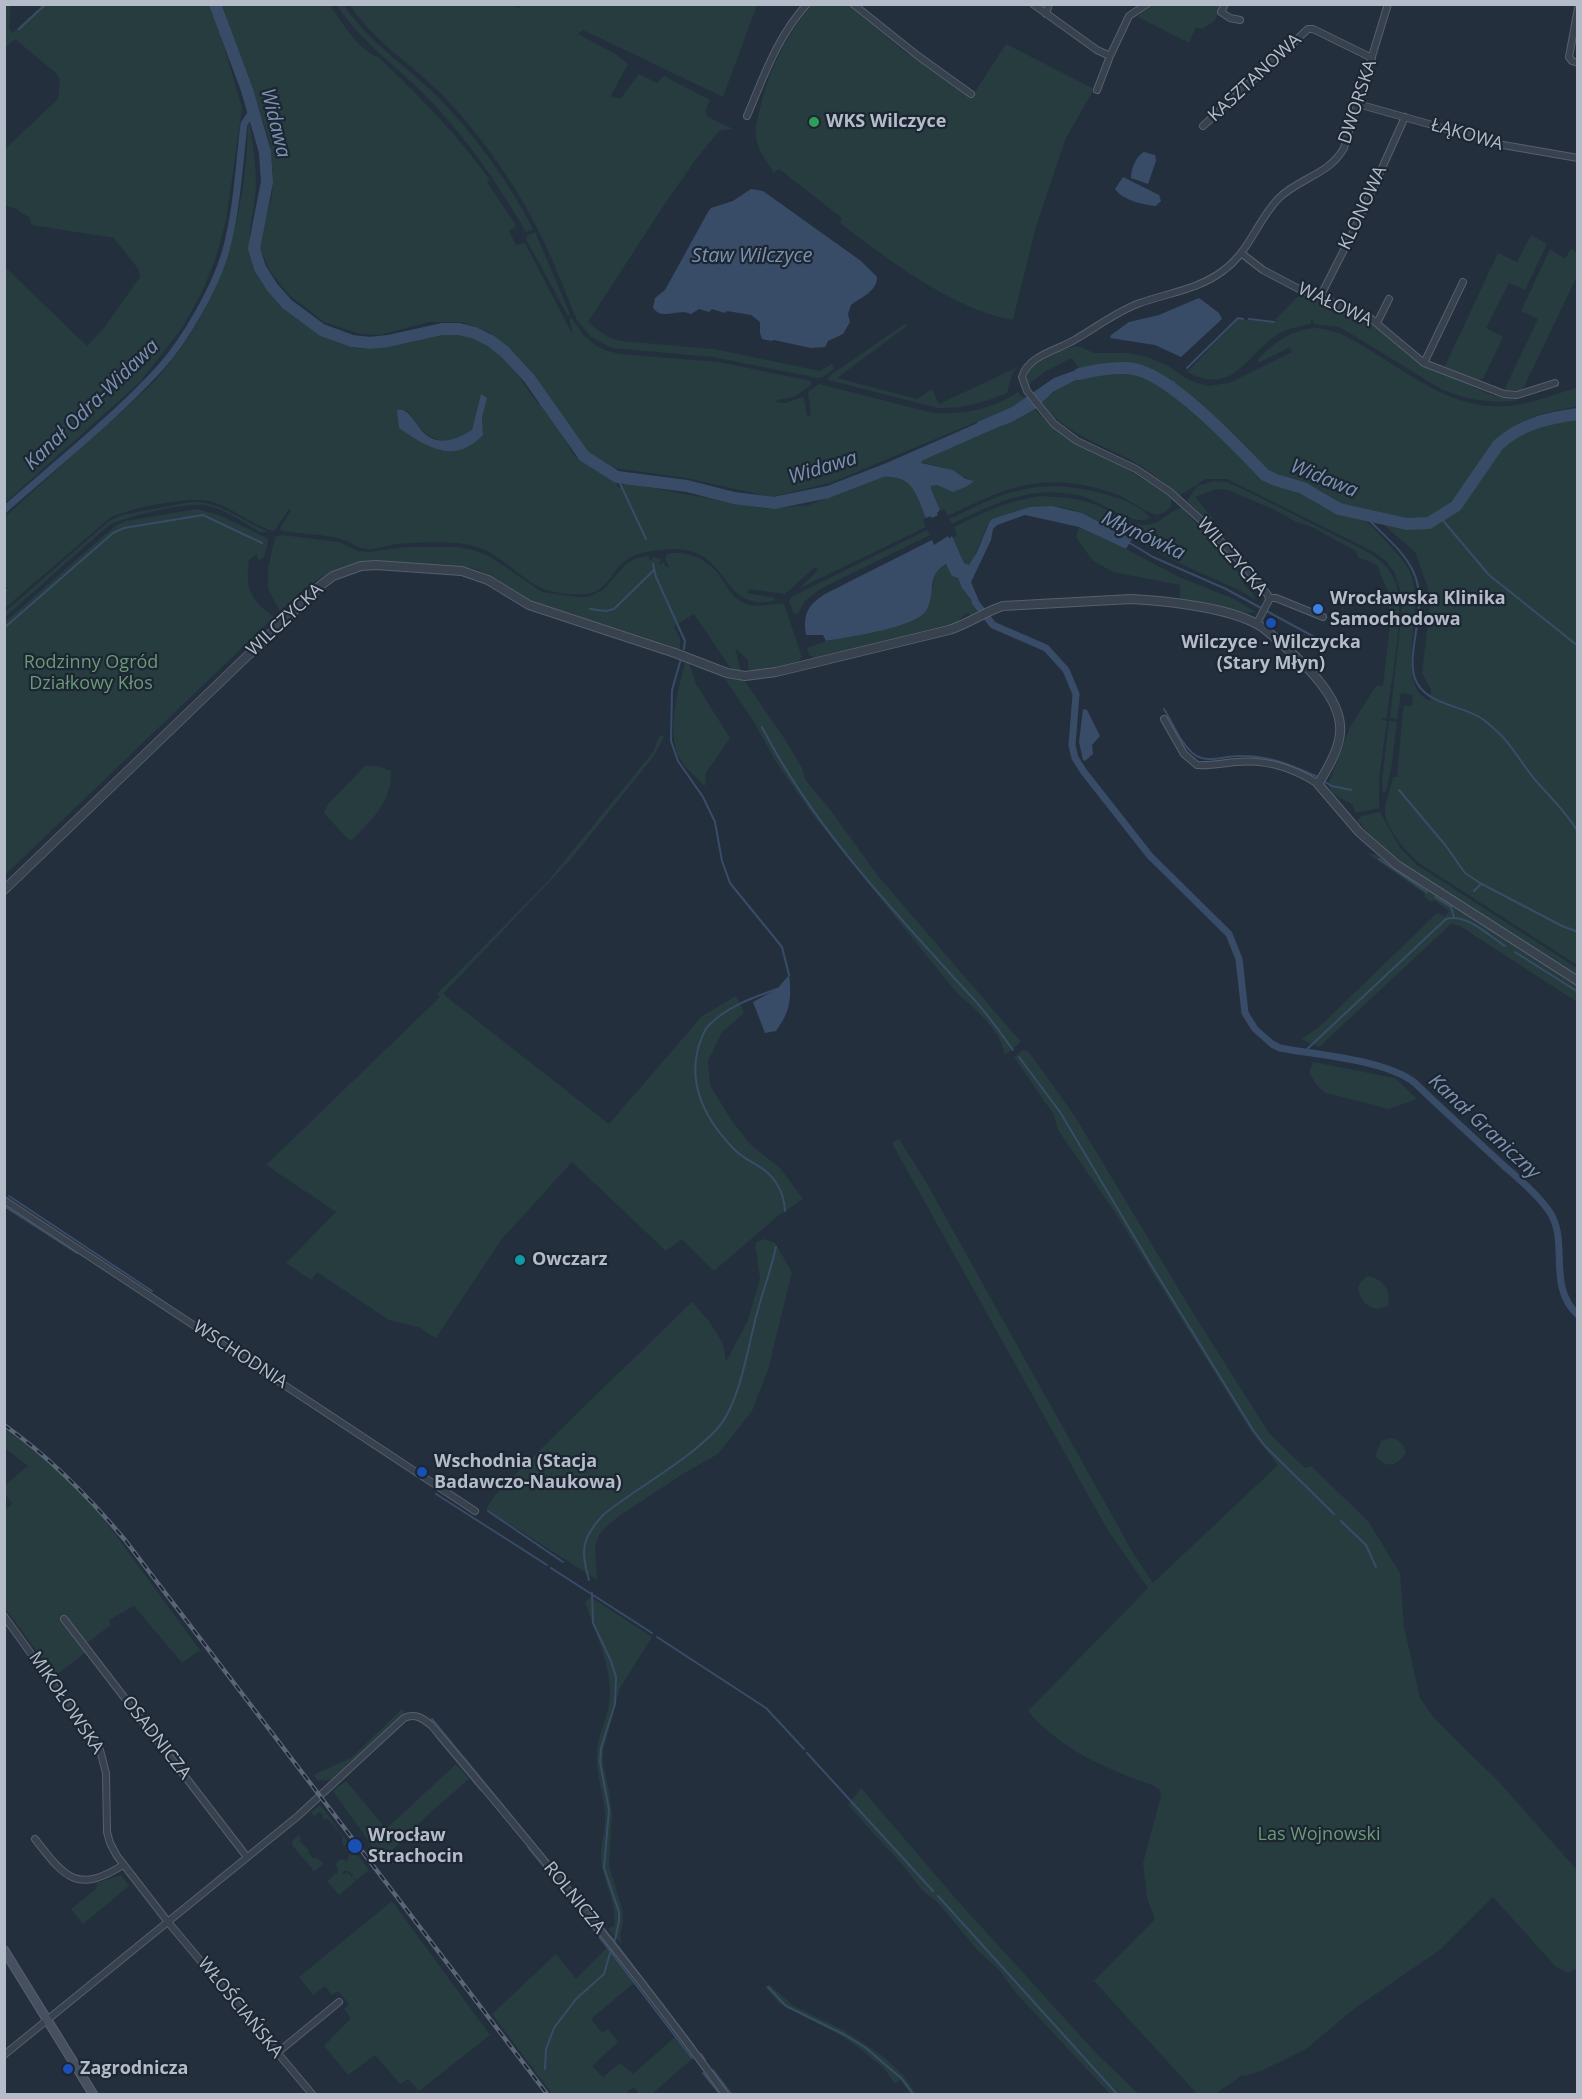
<!DOCTYPE html>
<html>
<head>
<meta charset="utf-8">
<style>
  body { margin:0 }
  #map { position:relative; width:1582px; height:2099px; overflow:hidden; background:#242f3e; font-family:"Open Sans",sans-serif }
  canvas { display:block }
  .frame { position:absolute; inset:0; border:6px solid #b4bcc9; pointer-events:none }
</style>
</head>
<body>
<div id="map">
<canvas width="1582" height="2099"></canvas>
<div class="frame"></div>
</div>
<script>
const g = document.querySelector('canvas').getContext('2d');
g.lineJoin = 'round';
function fillPath(path, color) {
  g.fillStyle = color;
  g.fill(path, 'evenodd');
}
function stroke(path, color, width, dash) {
  g.strokeStyle = color;
  g.lineWidth = width;
  g.lineCap = dash ? 'butt' : 'round';
  g.setLineDash(dash || []);
  g.stroke(path);
}
function write(font, color, halo, rows, align = 'center') {
  g.font = font + ' "Open Sans",sans-serif';
  g.lineWidth = 4.5;
  g.setLineDash([]);
  g.textBaseline = 'middle';
  g.strokeStyle = halo;
  g.fillStyle = color;
  for (const [text, x, y, turn = 0] of rows) {
    g.save();
    g.translate(x, y);
    g.rotate((+turn || 0) * Math.PI / 180);
    g.textAlign = isNaN(turn) ? turn : align;
    if (halo) g.strokeText(text, 0, 0);
    g.fillText(text, 0, 0);
    g.restore();
  }
}
fillPath(new Path2D(`
  M5,4l6,1 -2,22 3,6 30,-28h170l30,103 -16,113 -11,39 -13,32 -20,36 -42,54 -135,121v-236l82,79 17,-18 36,-51 -1,-7 -25,-32 -83,-13 -1,-7 -14,-9 -11,-4v-56l53,-50 2,-18 -3,-7 -42,-35 -10,9z
  M222,5h108c11,16 29,46 48,52 41,38 79,78 112,123l-3,2 28,42v3l-6,4 7,14 9,-2 44,85 4,5 -4,-14 3,-1 11,17 12,10 10,5 14,4 100,8 92,19v4l-17,12 -17,3 -1,2 10,1 16,-6 2,1 3,17 4,2 -3,-25 11,-8 110,28c33,4 61,-2 89,-20l4,5h6l-16,10 -182,76 -59,14 -85,-19 -79,-11 -24,-17 -57,-85 -37,-33 -27,-10h-33l-49,13 -20,-1 -36,-12 -35,-27 -19,-24 -11,-25 1,-10 12,-40 1,-22 -3,-32z
  M337,5h7c23,36 61,60 92,90 38,39 72,85 97,134l-7,3c-29,-50 -62,-98 -103,-139 -30,-30 -64,-53 -86,-88z
  M511,5l8,3 3,-4 235,1 -34,92 -140,-67 -5,4 36,19 14,11 -18,33 11,1 18,-24 18,9 7,-7 46,24 -5,11 3,6 25,12 -14,2 -23,28 -32,46 -76,117c11,9 19,16 33,19l93,8 106,22 12,-7 2,5 -11,8 -5,1 -105,-21 -101,-9 -21,-11 -14,-17c-11,-25 -20,-51 -32,-76 -24,-51 -56,-98 -94,-140 -31,-35 -76,-60 -101,-99z
  M812,5h36l58,48 65,45 35,-54 88,45 -28,49 -30,88 -23,94c-59,-10 -126,-61 -173,-97l2,-5 -63,-49 -5,4c-7,-11 -17,-24 -18,-37 -1,-10 2,-19 4,-28 9,-38 26,-73 52,-103z
  M1151,5h72l-9,16 -12,8 -6,-2 -7,16 -51,-26c3,-6 10,-6 13,-12z
  M248,125l2,1c3,20 6,40 6,59 -1,25 -10,48 -5,72 8,41 78,95 120,92 34,-3 68,-24 102,-12 30,10 47,43 65,67l4,-2 32,53 39,25 6,8 6,-5 142,26 42,-4 71,-28 15,-1 8,3 10,8 13,31 -3,2 3,7 -126,61 18,-18 -3,-3 -30,27 -36,-5 -2,4 28,5 -1,3c-51,10 -43,-42 -88,-51 -15,-3 -49,1 -61,11 -14,11 -20,33 -41,33 -13,1 -34,-1 -45,-7 -24,-13 -41,-36 -69,-42 -21,-4 -52,-3 -73,-1 -10,1 -21,6 -31,5 -10,-1 -16,-8 -25,-10 -19,-5 -40,-5 -59,-8l-2,-3 11,-17 -2,-2 -14,21 -3,1c-21,-7 -38,-22 -59,-29 -23,-7 -80,6 -102,15l-106,91 -1,-17 4,-2 -3,-4v-68c31,-29 63,-57 95,-86 20,-18 42,-36 60,-56 61,-70 86,-159 88,-250zM486,398l-4,19 1,18 -43,16 -43,-41 11,1c19,30 32,38 64,19l4,-16z
  M535,232l35,82 -2,2 -42,-77 1,-3z
  M1531,235l16,9 -22,46 -16,-7 -23,45 17,9 -20,42 -9,2 -30,-13 54,-115 19,9z
  M1550,249l15,10 6,-10 6,4v23l-53,111 -3,4 -17,-1 34,-71 -17,-8z
  M1302,292l77,34 27,27 19,12 62,28 15,5h14v3c-27,2 -50,-1 -75,-12l-93,-57 -10,-5 -24,-3 -1,-4h-2v4c-11,2 -21,4 -31,9 -35,21 -45,64 -93,39l51,-53 37,4 1,-4z
  M905,324l2,2 -70,52 80,21 15,-10 7,15 79,-37 -6,7 -5,19c-22,9 -44,16 -69,15l-110,-28 1,-4z
  M1316,328c24,2 42,15 62,27 44,28 84,58 138,50 21,-3 41,-12 61,-17l1,18c-22,5 -48,8 -66,22 -7,5 -15,11 -20,18 -20,27 -40,72 -78,75 -13,1 -28,-5 -41,-8 -17,-5 -37,-7 -50,-21l-55,-22 -67,-66 -26,-20h-6l-24,-15 -19,-5 -21,1 -26,4 -7,-11 -26,13 -16,12 -1,6 -3,-8 3,-12 7,-5 25,-13 14,-5 6,1 13,6h32l22,4 20,9 21,14 18,6 22,-3 63,-31 -2,-5 -30,15h-2l1,-4c17,-17 32,-28 57,-30z
  M1121,372c46,6 82,48 114,80 8,8 16,19 26,25 17,10 37,14 55,23 5,3 10,7 15,9 10,4 22,5 31,9 7,4 39,38 44,47 26,37 -17,117 24,136l1,-11 -9,-17 8,-67 -3,-21 -12,-33 -31,-27c14,2 27,5 41,3 41,-6 60,-70 91,-93 17,-13 42,-14 61,-18v548l-158,-102c-12,-11 -35,-35 -34,-53 1,-11 6,-22 8,-33h4l6,-66 1,-5h8l1,-11 -12,-2 -4,26 -7,-1 13,-119 -9,-27 -8,-11 -12,-9 -147,-73h-21l-26,16c-14,-10 -27,-22 -42,-31 -33,-19 -74,-29 -97,-62 25,-21 47,-28 80,-30z
  M1035,409c26,31 47,35 80,53 19,11 37,23 55,35 5,9 -4,16 -13,18 -14,-4 -27,-15 -41,-21 -69,-24 -106,-9 -168,22l-4,-7 -4,1 -9,-21v-3l2,-2c19,6 23,11 40,-2l-20,-12 -33,-8 4,-4 88,-36z
  M1213,481l14,1 20,9 117,59c14,8 26,17 32,33 10,26 -6,104 -9,135h-6l1,2 5,1 -8,58v29l-24,5 -2,-8 -20,-11 -5,-9 22,-58 26,-41h7l7,-61 -2,-33 -11,-27 -19,-8 -2,-6 -46,-25 -14,-4 -21,-12 -47,-20 -12,-1 -21,8 19,23 -4,3 -23,-22 10,-15z
  M1052,486c25,0 84,11 98,32 -16,10 -51,-18 -69,-22 -50,-12 -85,7 -129,28l-3,-5c39,-18 59,-31 103,-33z
  M1040,496c21,1 41,2 61,11 14,7 26,18 43,18 17,0 25,-15 38,-17l45,49 11,15 5,11 11,12 1,5 -14,-9 -58,-26 -100,-52 -13,-4 -10,-2 -68,12 -6,9 -14,34 -3,3 -5,-2 -11,-25 4,-3 -3,-8c30,-15 53,-26 86,-31z
  M190,502c28,-2 54,20 79,30h-9c-16,-9 -36,-24 -55,-27 -20,-2 -80,11 -97,21l-103,91v-5l104,-91 13,-6z
  M196,509l23,6 48,23 1,5 -4,14 -6,4 -1,-7 -8,6c-4,30 1,39 25,57l-269,258v-253l110,-96 11,-5z
  M1079,527l47,22 53,28 55,22 22,13 -9,1 -67,-13v-15l-67,-13 -21,-12 -16,-23z
  M927,530l3,5 -110,54 -15,12 -7,13h-4l-5,-12 2,-5z
  M282,535l57,7 19,9 11,1 36,-5h53l15,3 16,6 53,36 36,5h10l15,-7 23,-26 11,-6 12,-2 1,4 3,-1 -1,-3 10,4 -3,3 1,2 4,-3 2,5h3l-4,-9 2,-4c18,-5 39,5 51,19 8,11 12,23 24,29 17,9 27,-1 42,2l18,53 -5,6 -44,9 -5,-4v-8l-13,-12 6,23 -10,-2 -37,-55 -20,12 6,13v10c-50,-17 -101,-32 -151,-49 -18,-6 -32,-24 -51,-30 -16,-6 -37,-5 -54,-6 -70,-6 -91,-4 -144,47l-12,-22v-21l7,-31z
  M947,564c4,9 8,10 12,16 5,10 12,21 20,30l-9,5 -3,-2c-7,4 -8,10 -16,14l-136,31 -6,-3 -2,-7 19,-7 58,-11 48,-40 4,-19z
  M685,663h4l7,21 34,54 -24,35 -1,13c-8,-8 -20,-18 -25,-27 -14,-24 -2,-72 5,-96z
  M725,679l19,1 40,58 18,30 4,13 23,27 49,68 143,166 -16,13c-5,-26 -30,-46 -49,-63l-140,-173 -40,-57 -22,-40z
  M1389,721l8,1 -6,48 -5,21 -3,2 -1,-13z
  M660,735l4,2 -11,20 -82,102 -128,135 166,130 93,-108 34,-20 8,17 -22,19 -14,29 2,24 22,36 19,24 29,23 23,31 -24,16 -65,56 -32,-32 -16,12 -94,-89 -71,78 -65,98 -18,-11 -29,-7 -72,-48 -6,8 -25,-17 50,-51 -70,-47 174,-168 -3,-3 111,-113 105,-129z
  M365,766h13l13,5c2,29 -20,50 -39,69l-5,-2 -23,-25 3,-8z
  M1380,812l20,36 17,17 160,103v9c-37,-24 -75,-48 -113,-72 -35,-23 -75,-46 -102,-79v-3l-3,1 -1,-4 3,-4z
  M1367,853l11,2 34,25 165,106v16l-117,-76 -9,-2 -132,123 -18,-8 17,-11 119,-115 8,3 4,-5 -15,-11 -2,2 -8,-5 1,-3z
  M1023,1050l6,2 45,63 119,198 76,120 36,35 6,-2 57,55 32,52 4,54 16,71 15,21 64,63 78,88 1,98 -10,5 -12,-6 -63,-70 -52,52 -87,60 -48,40 -43,21 -17,6 -3,-1 -28,19h-18l-103,-113 61,-62 -8,-21 -4,-35 18,-67 -1,-6 -8,-5c-46,-16 -92,-36 -124,-74l120,-123 -41,-59 -215,-386 7,-4 27,43 207,371 20,30 125,-118 -26,-32 -136,-219 -58,-84 -4,-15 -40,-58z
  M1313,1062l82,16 22,21 -28,10 -63,-16c-8,-5 -13,-13 -17,-21z
  M764,1239l11,4 17,29 -24,98 -16,41 -34,43 -32,18 -67,44 -13,11 -7,8 -4,12 2,33 -111,-71 9,-14 69,-69 128,-124 17,19 14,23 3,18 22,-42 12,-41 -5,-36z
  M1367,1276c16,2 25,15 21,30 -16,8 -28,-3 -30,-19l3,-5z
  M5,1429l34,25 25,22 40,43 96,131 -18,13 -48,-57 -25,14 2,5 -28,21 3,6 -31,24 -50,-68v-98l7,-6 -7,-10v-9l23,-19 -23,-18z
  M1389,1438c10,1 14,5 17,14 -9,15 -19,17 -31,4l6,-15z
  M591,1597l61,40 -32,51 -17,64v11l6,28 3,23 -3,52 13,42 1,11 -3,18 2,7 -14,-15 6,-3c4,-23 -11,-43 -13,-66 -1,-13 4,-27 4,-41 0,-23 -10,-45 -8,-67 1,-20 13,-38 13,-58 0,-31 -15,-63 -25,-92z
  M402,1709l3,3 -74,68h-13l-5,-5 38,-17z
  M456,1764l13,15 -38,33 -49,48 -49,-69 13,-10 40,48z
  M861,1788l96,112 140,154 42,40h-29l-93,-100 -18,-24 -22,-20 -38,-46 -18,-15 -15,-20 -58,-64z
  M320,1805l49,65 -12,10 -5,-3 1,-2 -5,-4h-4l-2,4 5,-3 9,9 -17,14 -12,-14 7,-6v-3l3,3 1,-6 -3,-5 6,-5 6,2 3,-8 -5,-3 4,-1 -1,-4 -4,1 -2,-4 1,-5 -15,-18 -6,-1 1,-3 -3,-3 -6,4 -3,-4z
  M299,1835l2,4 -2,2 10,9 -1,2 6,7 2,-2 8,7 -10,7 -22,-26 1,-5z
  M121,1875l8,11 -46,38 -12,-15 25,-20 1,-6z
  M392,1901l98,134 -71,56 -11,-12 -8,5 -25,-29 -27,20 -24,-29 27,-28 -7,-9 5,-5 -11,-13 -6,4 -7,-9 -12,9 -14,-18z
  M607,1948l28,34 -44,37 11,14 6,-4 10,13 -26,24 11,11 17,-14 13,11 42,-37 17,22 -40,35h-13l-5,-7 -9,7h-73l-60,-80 64,-60 20,25z
  M770,1985l24,21 51,25 39,26 20,19 12,18h-5l-11,-14 -5,4 -12,-17 -28,-22 -15,-10 -60,-31 -15,-17z`), '#263c3f');
fillPath(new Path2D(`
  M1144,152l11,3 1,6 -8,23 -17,-6c0,-9 5,-22 13,-26z
  M1123,177l36,18 2,6 -5,5c-12,-1 -34,-6 -41,-17z
  M751,189l12,2 98,70 16,16c0,15 -16,20 -26,28l-3,9 2,8 -7,12 -15,7 -3,6 -14,1 -37,-8 -3,1 -9,-2 -2,-6v-11l-9,-7 -24,-4 -2,2 -13,-4 -3,3 -10,-3 -8,5c-14,-6 -28,7 -38,-6l2,-10 10,-8 43,-78 3,-4 22,-7z
  M1199,298l20,15 3,6 -41,38 -26,-12 -45,-7 1,-3 18,-13 30,-7z
  M1093,367l4,7 -23,7 -21,11 -18,17 -23,13 -31,12 -4,-12 35,-15 42,-29 25,-9z
  M481,394l6,4 -5,19 1,18c-29,30 -55,13 -84,-7l-2,-18c23,-5 19,54 75,20z
  M924,458l-3,5 32,7 13,9 8,2 -8,6 -13,5 -16,-7 -6,1v3l9,21 -3,3 1,2 -6,3 -2,-2 -4,2c-11,-26 -13,-44 -46,-41z
  M1052,506l30,7 50,26 -6,10 -47,-22 -54,-12 -28,10 -4,4 -2,11 -20,42 11,26 -3,2 -17,-22 -4,-10 -6,-2 -6,-12c-20,11 -10,28 -19,45 -9,19 -80,28 -101,32l-3,-6h-17c-3,-21 1,-29 19,-41l107,-54 2,5 14,-9 1,3 3,-3 12,27 5,2 8,-13 12,-29 3,-4 38,-12z
  M1083,709l4,1 13,26 -8,9 1,9 -8,7 -2,-1 -4,-18z
  M789,975c3,23 1,37 -13,56l-11,2 -12,-31 24,-13z`), '#394c67');
stroke(new Path2D(`
  M19,29l27,-25
  M1249,319l25,3
  M1187,368l51,-50 5,1
  M1169,388l5,-6
  M903,462l8,3
  M617,477l29,62
  M1365,516c16,17 38,34 48,55 18,36 -11,86 4,112 13,23 47,22 67,37 8,7 17,14 23,22 11,13 19,28 30,40 15,17 30,31 41,50
  M1440,517l49,58 89,71
  M1128,542l25,15 73,32 105,57
  M653,564l3,13 29,64 -1,8
  M4,589l2,1
  M590,609l16,2 8,-2 40,-39
  M4,628l109,-95 11,-5 79,-13 59,28
  M681,659l-9,31 -1,51 7,20 25,36 12,25 7,39 8,22 52,64 7,28
  M1164,709c9,14 17,36 31,46 12,9 32,0 46,1 31,0 50,9 77,21
  M762,727c50,98 132,185 206,266 17,17 31,38 45,57
  M1325,782l7,4 19,4
  M1399,790l47,56 19,27 15,10 82,43 16,6
  M1379,859l48,33
  M1474,891l7,-7
  M1435,897l16,10 3,10
  M1515,952l63,40
  M777,989c-25,9 -49,17 -68,36 -6,6 -7,13 -10,20 -12,40 7,75 34,103 7,8 13,11 22,16 19,10 29,27 30,47
  M1304,1052l142,-133c20,-6 42,16 59,27
  M1019,1057l41,55 93,156 100,162 12,16 69,68
  M4,1194h1
  M9,1196l143,95
  M4,1206l73,47
  M436,1494l111,71
  M488,1511l75,51
  M1341,1521l25,24 10,22
  M551,1568l101,65
  M589,1580c-9,-30 -7,-42 14,-65 36,-29 82,-52 114,-86 23,-25 31,-83 40,-116 6,-22 14,-43 19,-66
  M592,1593l1,30 18,38 5,16 -1,27 -14,44 -1,14 9,48 -5,58 15,44v9l-4,19
  M657,1637l109,71 38,41
  M432,1719l182,222 80,105
  M436,1736l45,54
  M807,1753l126,138
  M528,1847l40,49
  M938,1896l179,198
  M581,1913l111,145
  M768,1987l18,19 59,29 21,13 36,31 11,15
  M701,2054l4,6
  M545,2069l1,-20 8,-21 22,-29 28,-25 7,-24
  M713,2070l18,24
  M703,2073l17,21`), '#394c67', 2);
stroke(new Path2D(`
  M903,462l7,11
  M4,510c52,-46 109,-91 155,-141 26,-28 57,-83 67,-119 11,-41 13,-84 18,-126l8,-12
  M975,602l18,23 53,23 20,22 10,24 -4,51 3,13 9,14 66,84 79,78 10,25 6,54 10,16 17,15 8,4c37,7 107,12 135,35 29,28 59,55 88,82 16,14 34,29 46,46 21,30 -3,75 29,104`), '#394c67', 7);
stroke(new Path2D(`
  M215,4l32,86 18,62 2,30 -13,66 6,20 12,19 15,17 35,26 30,11 18,2 18,-2 54,-12h17l16,4 16,8 14,11 24,26 55,78 33,21 70,9 47,12 40,5 54,-11 62,-24 105,-46
  M1079,374c17,-4 37,-8 55,-5 38,7 103,77 131,106l11,5 27,8 36,21 68,15 22,-1 27,-17 42,-61c23,-21 49,-27 80,-31`), '#394c67', 12);
const minor = new Path2D(`
  M853,4l65,52 53,38
  M1033,4l64,46 13,6
  M1225,4l-4,8 9,6 10,2
  M1578,8l-9,49 3,4 6,2
  M1046,14l3,-10
  M1097,90l13,-34 19,-40 18,-12
  M1358,104l145,41 75,13
  M747,116c17,-40 30,-79 60,-112
  M1203,126l105,-97h5l59,29
  M1241,253l22,17 34,18 72,29 55,46 39,-81
  M1320,297l34,-67 51,-113
  M1377,323l12,-24
  M1424,363l80,31 13,1 38,-12
  M1269,598h7l47,19
  M1257,623l12,-23 -1,-5 -22,-27 -45,-48 -31,-28 -34,-23 -59,-28 -23,-17 -27,-33 -5,-14c6,-22 37,-27 54,-38 21,-12 41,-28 64,-36 28,-10 60,-14 84,-33 25,-18 34,-51 55,-72 20,-20 50,-23 65,-50l44,-144
  M1164,719l20,35 13,11c13,1 26,-2 39,-3 29,-3 58,6 82,22
  M4,1200l471,311
  M4,1616l96,134 6,23 1,59 3,11 7,13 51,66 144,172
  M64,1619l183,238
  M35,1839c29,37 41,56 88,26
  M277,2053l62,-51
  M4,2055l294,-239 106,-98c11,-5 19,0 28,8 101,120 201,241 293,368`);
const tertiary = new Path2D(`
  M4,890l317,-305 12,-9 28,-10 15,-1 86,6 26,9 41,25 146,48 52,20 18,3 31,-4 173,-42c19,-6 35,-18 54,-24l128,-7c36,2 108,9 135,31 26,23 78,64 74,103 -1,17 -13,37 -22,51l41,48 38,33 181,116`);
const secondary = new Path2D(`
  M4,1950l89,144`);
stroke(minor, '#565f6c', 8);
stroke(tertiary, '#565f6c', 10);
stroke(secondary, '#565f6c', 10);
stroke(minor, '#38414e', 6);
stroke(tertiary, '#38414e', 8);
stroke(secondary, '#465061', 8);
const rail = new Path2D(`
  M4,1425c47,33 85,72 121,115l422,554`);
stroke(rail, '#5a6575', 4.5);
stroke(rail, '#1d2633', 2, [7]);
for (const [x, y, r, color] of [
  [814,122,6,"#2e9e5b"],
  [1318,609,6,"#3f7fe0"],
  [1271,623,6,"#1a4fb4"],
  [520,1260,6,"#0f9aa8"],
  [422,1472,6,"#1a4fb4"],
  [355,1846,8,"#1a4fb4"],
  [68,2069,6,"#1a4fb4"]
]) {
  const dot = new Path2D();
  dot.arc(x, y, r, 0, 2 * Math.PI);
  g.fillStyle = color;
  g.fill(dot);
  stroke(dot, '#1d2633', 2);
}
write('18px', '#b4bcc9', '#1d2633', [
  ["KASZTANOWA",1255,78,-43],
  ["DWORSKA",1358,102,-72],
  ["ŁĄKOWA",1467,135,16],
  ["KLONOWA",1363,208,-65],
  ["WAŁOWA",1335,305,25],
  ["WILCZYCKA",1232,557,49],
  ["WILCZYCKA",285,620,-43],
  ["WSCHODNIA",240,1355,33],
  ["MIKOŁOWSKA",66,1703,56],
  ["OSADNICZA",156,1738,52],
  ["ROLNICZA",574,1898,51],
  ["WŁOŚCIAŃSKA",240,2008,51]
]);
write('bold 18px', '#b4bcc9', '#1d2633', [
  ["WKS Wilczyce",826,122],
  ["Wrocławska Klinika",1330,599],
  ["Samochodowa",1330,620],
  ["Wilczyce - Wilczycka",1271,643,"center"],
  ["(Stary Młyn)",1271,664,"center"],
  ["Owczarz",532,1260],
  ["Wschodnia (Stacja",434,1462],
  ["Badawczo-Naukowa)",434,1483],
  ["Wrocław",368,1836],
  ["Strachocin",368,1857],
  ["Zagrodnicza",80,2069]
], 'left');
write('18px', '#6b9a76', '#1d2633', [
  ["Rodzinny Ogród",91,663],
  ["Działkowy Kłos",91,684],
  ["Las Wojnowski",1319,1835]
]);
write('italic 20px', '#7c92b1', '#1d2633', [
  ["Widawa",275,123,76],
  ["Staw Wilczyce",752,256],
  ["Kanał Odra-Widawa",92,405,-44],
  ["Widawa",823,468,-17],
  ["Widawa",1324,479,22],
  ["Młynówka",1143,536,25],
  ["Kanał Graniczny",1484,1127,43]
]);
</script>
</body>
</html>
